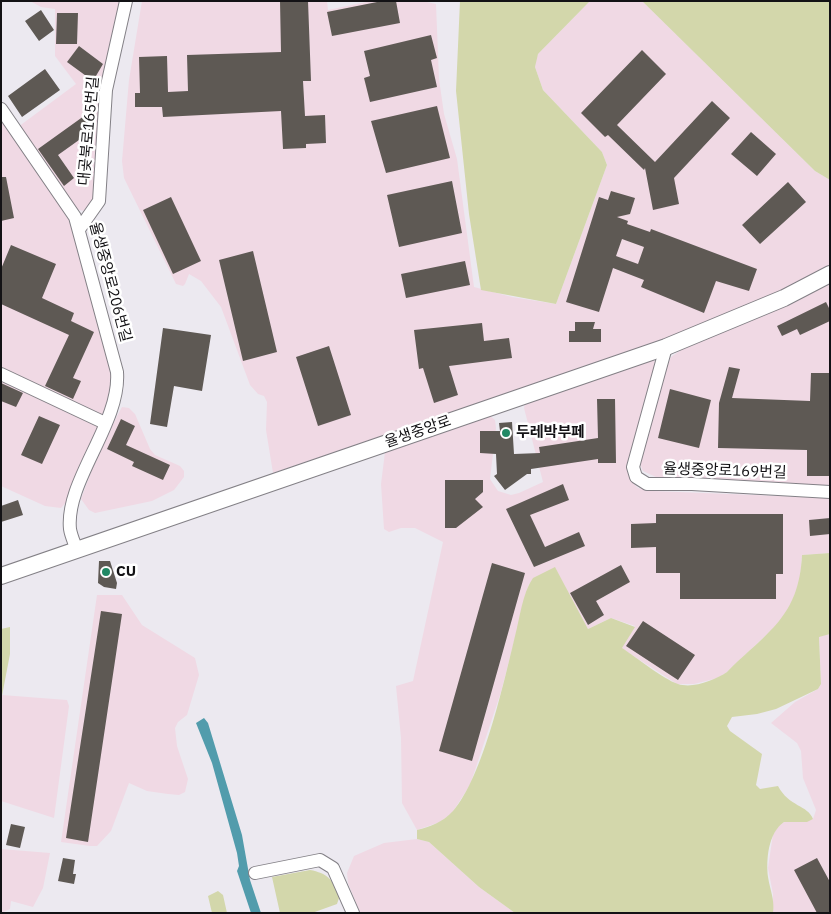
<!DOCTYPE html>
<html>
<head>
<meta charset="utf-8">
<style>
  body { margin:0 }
  #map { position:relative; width:831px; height:914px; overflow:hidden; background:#ece9f0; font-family:"IBM Plex Sans",sans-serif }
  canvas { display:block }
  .frame { position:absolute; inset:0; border:2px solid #131215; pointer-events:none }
</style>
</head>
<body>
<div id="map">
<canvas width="831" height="914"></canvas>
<div class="frame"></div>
</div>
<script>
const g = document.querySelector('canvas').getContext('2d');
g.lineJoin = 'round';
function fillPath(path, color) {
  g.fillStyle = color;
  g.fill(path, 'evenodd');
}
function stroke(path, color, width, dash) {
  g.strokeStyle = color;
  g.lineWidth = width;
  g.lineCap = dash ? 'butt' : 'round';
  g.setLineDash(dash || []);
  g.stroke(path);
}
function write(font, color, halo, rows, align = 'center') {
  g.font = font + ' "IBM Plex Sans","Noto Sans KR",sans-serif';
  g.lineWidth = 5;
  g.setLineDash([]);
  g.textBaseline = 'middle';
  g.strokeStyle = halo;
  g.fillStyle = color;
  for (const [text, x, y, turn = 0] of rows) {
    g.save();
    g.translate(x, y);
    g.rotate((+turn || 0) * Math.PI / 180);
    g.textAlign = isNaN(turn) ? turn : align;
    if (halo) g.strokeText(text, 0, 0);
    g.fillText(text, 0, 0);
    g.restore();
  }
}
fillPath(new Path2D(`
  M30,1h92l-26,196 -9,14 -9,-1 -60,-83 58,-43 -21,-28v-47l-14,-2z
  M142,1h185l1,9 43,-9h51l14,3 3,75 5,35 13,45 17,128 38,10 44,7 51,-139 -5,-13 -59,-62 -8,-23 1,-7 2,-6 52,-53h52l173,170 15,9v87l-68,33 -92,38 -397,135 -7,-43 1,-28 -3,-6 -6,-2 -8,-9 -29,-78 -20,-26 -12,-7 -4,10 -2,2 -7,-2 -52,-106 -2,-17 7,-81z
  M1,116l31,43 41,66 40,157 -5,22 -39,95 -8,9 -16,-2 -44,-20z
  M830,281v205l-174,-9 -13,-6 -3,-7 2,-9 26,-91 3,-7 17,-12z
  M652,359l4,4 -26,116 4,5 4,4 15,3 177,7v55l-28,2 -2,25 -11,30 -9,12 -53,50 -9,6 -24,6h-17l-56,-36 14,-22 -24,-8 -23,11 -33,-61 -26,16 -28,108 -31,93 -18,28 -12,9 -23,8 -15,-27 -1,-65 -5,-52 17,-5 30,-139 -28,-14h-14l-12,4 -5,-3 -3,-45 4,-32 105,-36 5,4 1,8 -6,51 8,12 13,4 8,-2 24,-11 -19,-74 2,-8z
  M122,407l7,1 6,6 15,35 5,6 25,11 4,5v6l-10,13 -22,11 -57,12 -6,-3 -8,-11 19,-51z
  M97,595h25l20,30 53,33 4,17 -12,40 -9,7 -3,6 2,18 11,33 -3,13 -6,3 -11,-1 -21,-3 -18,-8 -18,48 -14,15h-7l-29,-4z
  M830,634v279h-57v-19l-5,-26 5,-34 5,-8 6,-4 29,-3 3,-9 -13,-32 -2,-27 -4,-8 -26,-20 24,-21 23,-13 3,-5 -2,-48z
  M2,695l65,5 2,6 -15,112 -53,-17z
  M417,839l12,3 50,45 36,26h-155l-12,-30 -1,-10 7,-17 30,-13z
  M1,849l49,4 -7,35 -10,19 -22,-6 -1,8 -9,4z`), '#f0d9e4');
fillPath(new Path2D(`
  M460,1h130l-52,53 -3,13 8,23 59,62 5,13 -51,139 -75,-14 -12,-76 -13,-123z
  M642,1h188v179l-15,-9z
  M830,553v81l-11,3 2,47 -3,5 -42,20 -19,5 -25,3 -5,9 3,5 32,23 -6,31 4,4 18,-3c11,21 30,19 35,33l-6,3h-23c-16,11 -18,38 -16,55 2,13 7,23 5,36h-258l-36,-26 -50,-45 -12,-3v-9c13,-3 26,-8 36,-19 30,-34 51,-129 62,-175 5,-18 7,-42 18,-58l22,-11 33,62 23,-11 24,9 -13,21c14,9 41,31 56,36 15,5 37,-4 49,-12 41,-41 72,-55 75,-117z
  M10,627v27l-9,47v-72z
  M310,870c17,3 23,10 30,25l-3,9 -25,9h-32l-8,-36z
  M218,891l5,4 4,18h-15l-4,-17z`), '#d3d7ab');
fillPath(new Path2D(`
  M204,718l4,5 34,112 8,45 11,33h-10l-14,-42 2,-5 -2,-13 -25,-90 -16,-40z`), '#529cac');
fillPath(new Path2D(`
  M280,1h28l3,80h-8l2,35 20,-1 1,28 -20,1v4l-23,1 -2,-38 -118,6 -1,-10h-27v-14h5l-1,-36 28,-1 1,36 20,-1 -1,-36 94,-3z
  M382,1h14l4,22 -68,13 -5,-24z
  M41,10l13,20 -15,11 -14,-20z
  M57,13h21l-1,31h-21z
  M431,35l6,23 -6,2 6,27 -67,15 -6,-24 6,-2 -6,-25z
  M79,46l24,18 -10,17 -26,-19z
  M642,50l24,24 -49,51 38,37 57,-61 18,17 -56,60 5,26 -26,6 -8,-42 -1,2 -36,-35 -3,2 -24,-24z
  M45,69l15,21 -38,27 -14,-21z
  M437,106l13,52 -64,15 -15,-52z
  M84,116l9,14 -35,25 16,23 -10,8 -26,-37z
  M751,132l25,22 -19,22 -26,-22z
  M1,177h5l8,41 -13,3z
  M452,181l10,52 -63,14 -12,-52z
  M788,182l18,20 -46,42 -18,-19z
  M611,191l24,7 -5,16 -13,3 11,4 -1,3 23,8 1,-3 106,40 -8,22 -33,-10 -12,32 -63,-26 3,-7 -31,-12 -14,44 -33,-10 33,-105 9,3zM622,239l22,8 -6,17 -22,-8z
  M171,197l30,64 -28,13 -30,-64z
  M11,245l45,19 -14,34 32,15 -3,8 23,11 -21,46 8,3 -8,18 -28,-13 24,-51 -68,-31v-35z
  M253,251l24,101 -34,9 -24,-101z
  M465,261l5,24 -64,13 -5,-24z
  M826,302l4,8v11l-30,14 -3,-6 -15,7 -5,-10z
  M575,322h20l-2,7h8v13h-32v-11h6z
  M482,323l2,18 25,-3 3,20 -63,8 9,29 -24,8 -11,-35 -4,1 -5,-39z
  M163,328l48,7 -9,56 -28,-5 -7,41 -17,-3z
  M329,346l22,69 -33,11 -22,-69z
  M729,367l11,2 -8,29 78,3 1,-28h19v103h-23v-26l-89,-2 1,-45z
  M1,383l22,10 -7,14 -15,-6z
  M670,389l41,11 -12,48 -41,-10z
  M597,399h18l1,64h-18v-4l-67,10v5h-4l-22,16 -11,-14 3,-2 -1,-20 -16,-1v-22h20l-1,-8 13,-1 2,32 26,-1 -1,-6 59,-9z
  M39,416l21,9 -18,39 -21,-9z
  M121,419l14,7 -9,19 44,20 -7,15 -31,-14 2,-4 -27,-13z
  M445,480h38v12l-8,7 8,8 -27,21h-11z
  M563,484l6,16 -39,15 15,32 34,-15 6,14 -51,21 -28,-58z
  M18,500l5,15 -22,7v-16z
  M656,514h127v60h-7v25h-96v-26h-24v-26l-25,1v-24l25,-1z
  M830,518v16l-20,2 -1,-16z
  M99,561h11l7,22 -1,6 -12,-2 -6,-4z
  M492,563l33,10 -53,188 -33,-10z
  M621,565l9,17 -34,19 8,14 -16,10 -18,-32z
  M101,611l21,3 -34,228 -22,-4z
  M643,621l52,34 -17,25 -52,-34z
  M11,824l14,3 -5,21 -14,-3z
  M63,858l12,2 -2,14h3l-2,10 -16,-3z
  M817,858l13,24v31h-13l-23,-43z`), '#5e5954');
const minor = new Path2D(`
  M1,109l74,108 42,155c4,51 -52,109 -47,157 1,7 5,15 7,22
  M80,228l19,-27 7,-111 20,-89
  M666,347l-33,120 3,10 11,7h45l138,8
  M1,374l104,49
  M255,873l65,-13 13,8 20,45`);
const tertiary = new Path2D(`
  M1,576l665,-229 118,-49 46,-24`);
stroke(minor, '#838086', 14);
stroke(tertiary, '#838086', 18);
stroke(minor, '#fff', 12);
stroke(tertiary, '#fff', 16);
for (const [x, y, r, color] of [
  [506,433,5,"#218864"],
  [106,572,5,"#218864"]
]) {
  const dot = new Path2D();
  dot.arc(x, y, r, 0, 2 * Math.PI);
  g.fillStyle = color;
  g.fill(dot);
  stroke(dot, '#fff', 2);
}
write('15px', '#131215', '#fff', [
  ["대곶북로165번길",89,131,-85],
  ["율생중앙로206번길",110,282,75],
  ["율생중앙로",418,432,-19],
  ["율생중앙로169번길",725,471,2]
]);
write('bold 15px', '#131215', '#fff', [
  ["두레박부페",516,433],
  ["CU",116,572]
], 'left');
</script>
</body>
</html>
